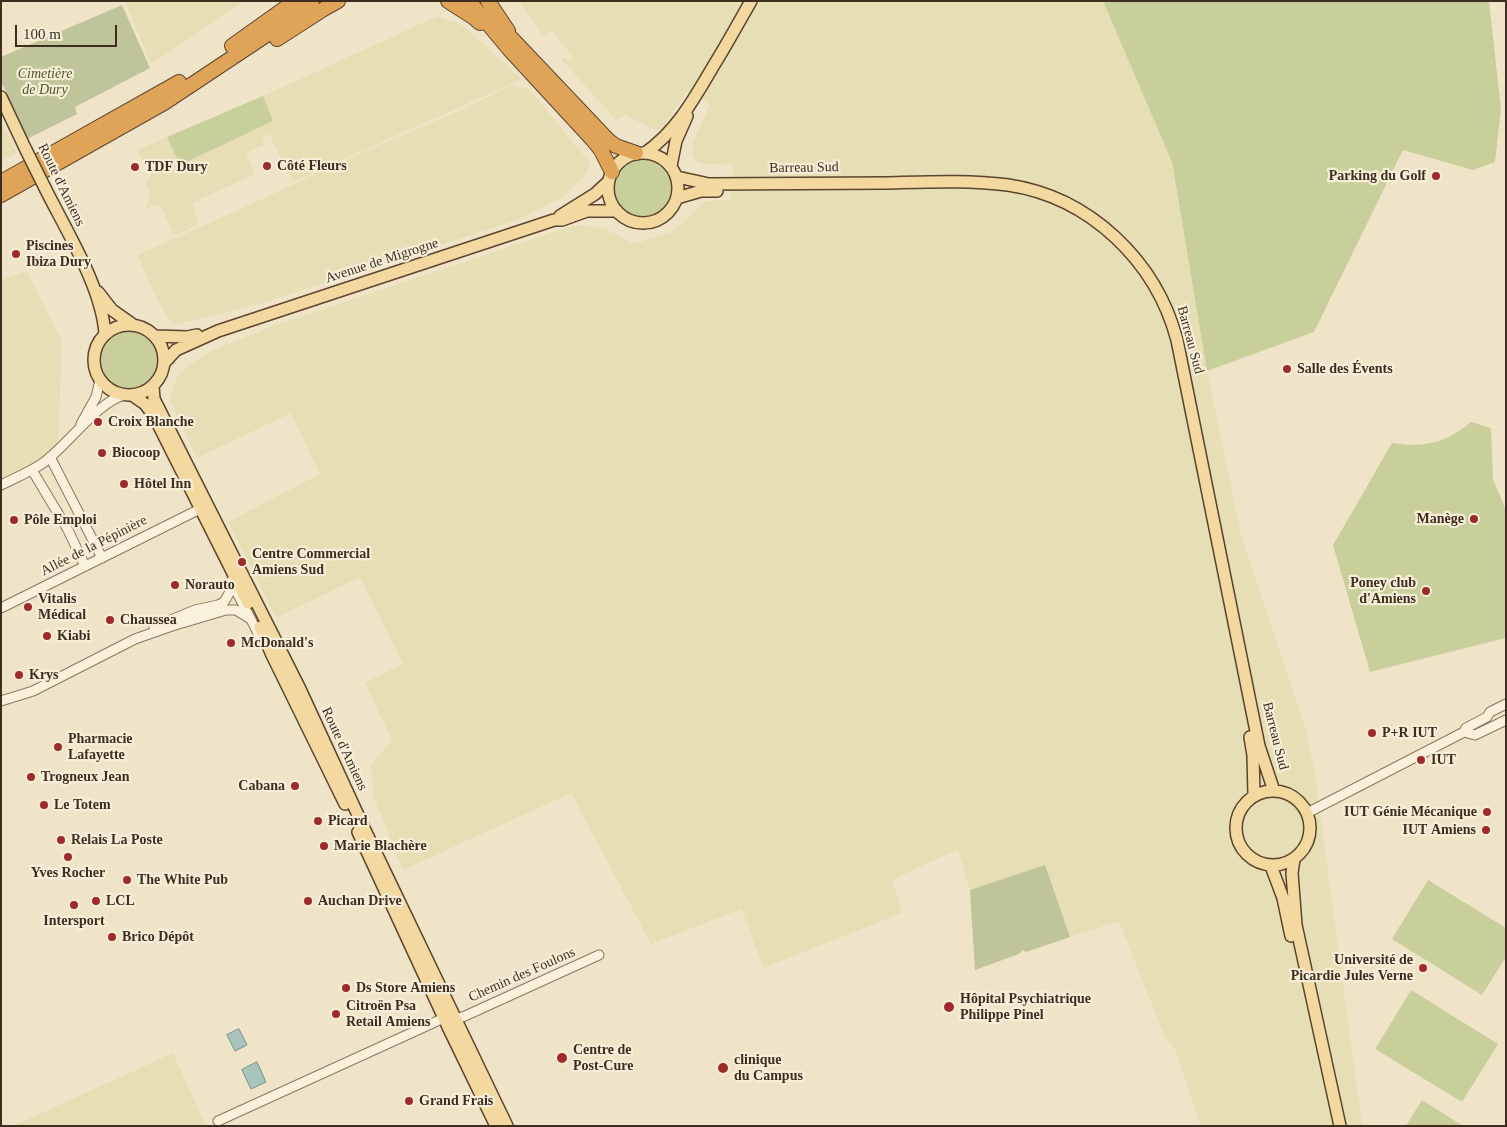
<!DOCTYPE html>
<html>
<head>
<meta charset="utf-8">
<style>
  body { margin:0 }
  #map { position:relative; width:1507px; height:1127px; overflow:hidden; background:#f0e4c8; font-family:Georgia,serif }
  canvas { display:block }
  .frame { position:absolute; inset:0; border:2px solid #3d2e20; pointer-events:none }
  .scale { position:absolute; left:15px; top:25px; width:102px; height:22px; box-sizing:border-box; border:2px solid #3d2e20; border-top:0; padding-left:6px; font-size:15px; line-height:18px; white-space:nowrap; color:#3d2e20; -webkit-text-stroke:4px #f7eed8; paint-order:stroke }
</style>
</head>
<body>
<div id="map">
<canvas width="1507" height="1127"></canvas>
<div class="frame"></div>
<div class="scale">100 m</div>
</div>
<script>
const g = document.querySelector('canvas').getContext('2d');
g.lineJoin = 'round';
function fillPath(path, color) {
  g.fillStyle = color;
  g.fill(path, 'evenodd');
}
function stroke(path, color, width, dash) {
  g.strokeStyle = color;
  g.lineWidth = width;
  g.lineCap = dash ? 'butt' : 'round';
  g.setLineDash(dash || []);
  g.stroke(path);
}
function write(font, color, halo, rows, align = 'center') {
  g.font = font + ' Georgia,serif';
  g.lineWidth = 4.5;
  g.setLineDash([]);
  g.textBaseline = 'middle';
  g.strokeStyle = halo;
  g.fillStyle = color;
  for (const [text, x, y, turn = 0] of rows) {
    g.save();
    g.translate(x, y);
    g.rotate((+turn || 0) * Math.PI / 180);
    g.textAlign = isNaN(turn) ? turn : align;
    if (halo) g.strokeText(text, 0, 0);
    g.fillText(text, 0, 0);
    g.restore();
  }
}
fillPath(new Path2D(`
  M125,1h119l-93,63z
  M519,1h584l69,161 35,209 34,164 64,192 9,41 48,358h-161l-25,-75 -12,-16 -45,-114 -49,16 -25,-71 -75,24 -12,-41 -66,31 10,33 -139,55 -21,-59 -91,35 -80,-151 -168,77 -29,-72 -3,-34 21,-24 -27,-57 38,-19 -43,-87 -84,41 -48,-96 92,-48 -29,-61 -94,45 -28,-59 8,-23 6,-6 26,-18 67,-27 292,-98 14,-2 24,4 28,15 37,-12 24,-20 10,-11 25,-1 4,-35 -32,-1 -7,-4 -3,-5 1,-13 17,-37 -22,-15 -25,37 -7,3 -31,-15 -9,5 -54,-60 2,-3 5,5 4,-4 -21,-28 -9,6z
  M438,16l25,10 59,53 -229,103 -24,-48 -8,4 3,7 -18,8 9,21 -63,29 7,21 -25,12 -14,-32 -14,4 5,-14 -6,-11 4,-4 2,-4 -14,-25 30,-13 13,27 93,-43 -10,-25z
  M509,86l20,3 61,74 -6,14 -23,21 -41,21 -260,85 -87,21 -15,-24 -21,-46 75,-33 156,-72 93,-40z
  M1,121l16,32 -16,8z
  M27,271l35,70 -4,104 -19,17 -38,19v-201z
  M173,1053l33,73h-193z`), '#e6deb5');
fillPath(new Path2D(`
  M1103,1h386l12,108 -6,53 -22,8 -70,-20 -89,182 -107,39 -35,-209z
  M263,96l10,25 -93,44 -13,-28z
  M613 188a29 29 0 1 1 58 0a29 29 0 1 1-58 0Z
  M100 360a30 30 0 1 1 60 0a30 30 0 1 1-60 0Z
  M1471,422l20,6 2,51 13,31v128l-136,34 -37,-127 59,-102c32,5 55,0 79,-21z
  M1428,880l78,48v29l-24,38 -90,-56z
  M1411,990l87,54 -36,58 -87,-53z
  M1422,1100l41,26h-57z`), '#c9cf9b');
fillPath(new Path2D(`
  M122,5l28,63 -75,39 2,7 -50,25 -26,-58v-24z
  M1045,865l25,72 -44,15 -3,-2 -4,4 -44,16 -5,-80z`), '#bfc49a');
const water = new Path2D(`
  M239,1029l8,16 -12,6 -8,-16z
  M257,1062l9,20 -15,7 -9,-19z`);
fillPath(water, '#a9c4bc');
stroke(water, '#6f938a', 1);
const minor = new Path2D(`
  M81,424l15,-27 4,-17
  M50,457l52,101
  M32,470l36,60 17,36
  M1,485c14,-7 29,-13 42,-22 23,-16 56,-63 82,-68
  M231,581l30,58
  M1,608l199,-99
  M154,627l41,-17 23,-5 6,-3 7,-12 1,-7
  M1,701l32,-10 102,-52 37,-13 54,-16h10l13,8
  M1464,732l11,3 31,-15
  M1307,813l157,-81 2,-4 21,-11 3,-5 16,-8
  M218,1121l226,-103 12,1 9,-3 134,-61`);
const major = new Path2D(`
  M1,97l25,53
  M608 188a35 35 0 1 1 70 0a35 35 0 1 1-70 0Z
  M645,153c32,-22 50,-56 69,-88 13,-21 25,-43 37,-64
  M671,166l5,-25 11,-25
  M677,177l32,7c59,0 119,-1 178,-1 40,-1 82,-3 121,2 82,12 148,76 169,155l82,406 15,45
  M46,190c21,42 56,98 59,144
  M677,198l24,-7h16
  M560,216l35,-22 14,-13
  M98,292l14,18 20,14
  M94 360a35 35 0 1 1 70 0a35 35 0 1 1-70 0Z
  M156,336l31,1 10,-2
  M165,362l11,-12 42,-19 336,-111h8l25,-9h30
  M153,386l1,13 146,290 63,137 144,300
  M132,395l13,9 9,12 94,187
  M260,627l12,28 73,149
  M1250,737l3,18 1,40
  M1236 828a37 37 0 1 1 74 0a37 37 0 1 1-74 0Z
  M358,832l91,197 47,97
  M1294,859l-2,14 4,52 44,201
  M1271,866l12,32 8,38`);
const highway = new Path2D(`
  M448,1l25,16 7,6
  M469,1l40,48 83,90 9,11 11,22
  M488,1l20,30
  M499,25l110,116 7,5 20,7
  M277,39l45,-29 16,-9
  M232,46l63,-45
  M1,182l178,-100
  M1,195l163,-92 119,-79 29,-23`);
stroke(minor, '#8d765c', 11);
stroke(major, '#5b4430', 14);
stroke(highway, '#5b4430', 16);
stroke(minor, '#faf1dc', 9);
stroke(major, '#f3d9a0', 11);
stroke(highway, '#e0a458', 14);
const majorBridge = new Path2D(`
  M26,150l20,40`);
stroke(majorBridge, '#5b4430', 14, []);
stroke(majorBridge, '#f3d9a0', 11);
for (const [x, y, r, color] of [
  [267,166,5,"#9e2a2b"],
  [135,167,5,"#9e2a2b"],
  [1436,176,5,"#9e2a2b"],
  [16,254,5,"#9e2a2b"],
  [1287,369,5,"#9e2a2b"],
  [98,422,5,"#9e2a2b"],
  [102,453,5,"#9e2a2b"],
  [124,484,5,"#9e2a2b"],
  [1474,519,5,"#9e2a2b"],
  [14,520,5,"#9e2a2b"],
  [242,562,5,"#9e2a2b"],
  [175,585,5,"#9e2a2b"],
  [1426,591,5,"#9e2a2b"],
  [28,607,5,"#9e2a2b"],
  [110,620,5,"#9e2a2b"],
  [47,636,5,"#9e2a2b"],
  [231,643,5,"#9e2a2b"],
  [19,675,5,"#9e2a2b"],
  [1372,733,5,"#9e2a2b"],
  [58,747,5,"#9e2a2b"],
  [1421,760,5,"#9e2a2b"],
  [31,777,5,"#9e2a2b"],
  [295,786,5,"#9e2a2b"],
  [44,805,5,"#9e2a2b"],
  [1487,812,5,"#9e2a2b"],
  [318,821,5,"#9e2a2b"],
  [1486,830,5,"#9e2a2b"],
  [61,840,5,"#9e2a2b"],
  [324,846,5,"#9e2a2b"],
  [68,857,5,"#9e2a2b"],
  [127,880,5,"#9e2a2b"],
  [96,901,5,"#9e2a2b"],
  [308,901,5,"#9e2a2b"],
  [74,905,5,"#9e2a2b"],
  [112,937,5,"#9e2a2b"],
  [1423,968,5,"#9e2a2b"],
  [346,988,5,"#9e2a2b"],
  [949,1007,6,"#9e2a2b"],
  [336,1014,5,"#9e2a2b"],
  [562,1058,6,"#9e2a2b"],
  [723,1068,6,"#9e2a2b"],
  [409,1101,5,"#9e2a2b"]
]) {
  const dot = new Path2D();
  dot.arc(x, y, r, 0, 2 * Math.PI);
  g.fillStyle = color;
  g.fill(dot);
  stroke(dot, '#f7eed8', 2);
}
write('italic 14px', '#4d5a26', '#f7eed8', [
  ["Cimetière",45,74],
  ["de Dury",45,90]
]);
write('bold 14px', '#3d2e20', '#f7eed8', [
  ["Côté Fleurs",277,166],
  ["TDF Dury",145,167],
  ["Parking du Golf",1426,176,"right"],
  ["Piscines",26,246],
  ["Ibiza Dury",26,262],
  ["Salle des Évents",1297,369],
  ["Croix Blanche",108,422],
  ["Biocoop",112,453],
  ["Hôtel Inn",134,484],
  ["Manège",1464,519,"right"],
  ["Pôle Emploi",24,520],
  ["Centre Commercial",252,554],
  ["Amiens Sud",252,570],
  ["Poney club",1416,583,"right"],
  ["d'Amiens",1416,599,"right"],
  ["Norauto",185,585],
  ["Vitalis",38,599],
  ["Médical",38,615],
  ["Chaussea",120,620],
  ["Kiabi",57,636],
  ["McDonald's",241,643],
  ["Krys",29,675],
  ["P+R IUT",1382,733],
  ["Pharmacie",68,739],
  ["Lafayette",68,755],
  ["IUT",1431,760],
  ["Trogneux Jean",41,777],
  ["Cabana",285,786,"right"],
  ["Le Totem",54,805],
  ["IUT Génie Mécanique",1477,812,"right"],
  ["Picard",328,821],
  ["IUT Amiens",1476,830,"right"],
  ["Relais La Poste",71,840],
  ["Marie Blachère",334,846],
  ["Yves Rocher",68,873,"center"],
  ["The White Pub",137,880],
  ["LCL",106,901],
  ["Auchan Drive",318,901],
  ["Intersport",74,921,"center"],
  ["Brico Dépôt",122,937],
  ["Université de",1413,960,"right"],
  ["Picardie Jules Verne",1413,976,"right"],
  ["Ds Store Amiens",356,988],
  ["Hôpital Psychiatrique",960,999],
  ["Philippe Pinel",960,1015],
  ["Citroën Psa",346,1006],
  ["Retail Amiens",346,1022],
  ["Centre de",573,1050],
  ["Post-Cure",573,1066],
  ["clinique",734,1060],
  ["du Campus",734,1076],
  ["Grand Frais",419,1101]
], 'left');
write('14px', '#3d2e20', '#f7eed8', [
  ["Barreau Sud",804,168,-1],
  ["Route d'Amiens",61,185,64],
  ["Avenue de Migrogne",382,261,-18],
  ["Barreau Sud",1190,340,75],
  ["Allée de la Pépinière",94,546,-27],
  ["Barreau Sud",1275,736,76],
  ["Route d'Amiens",344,749,65],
  ["Chemin des Foulons",522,975,-24]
]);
</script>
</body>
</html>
